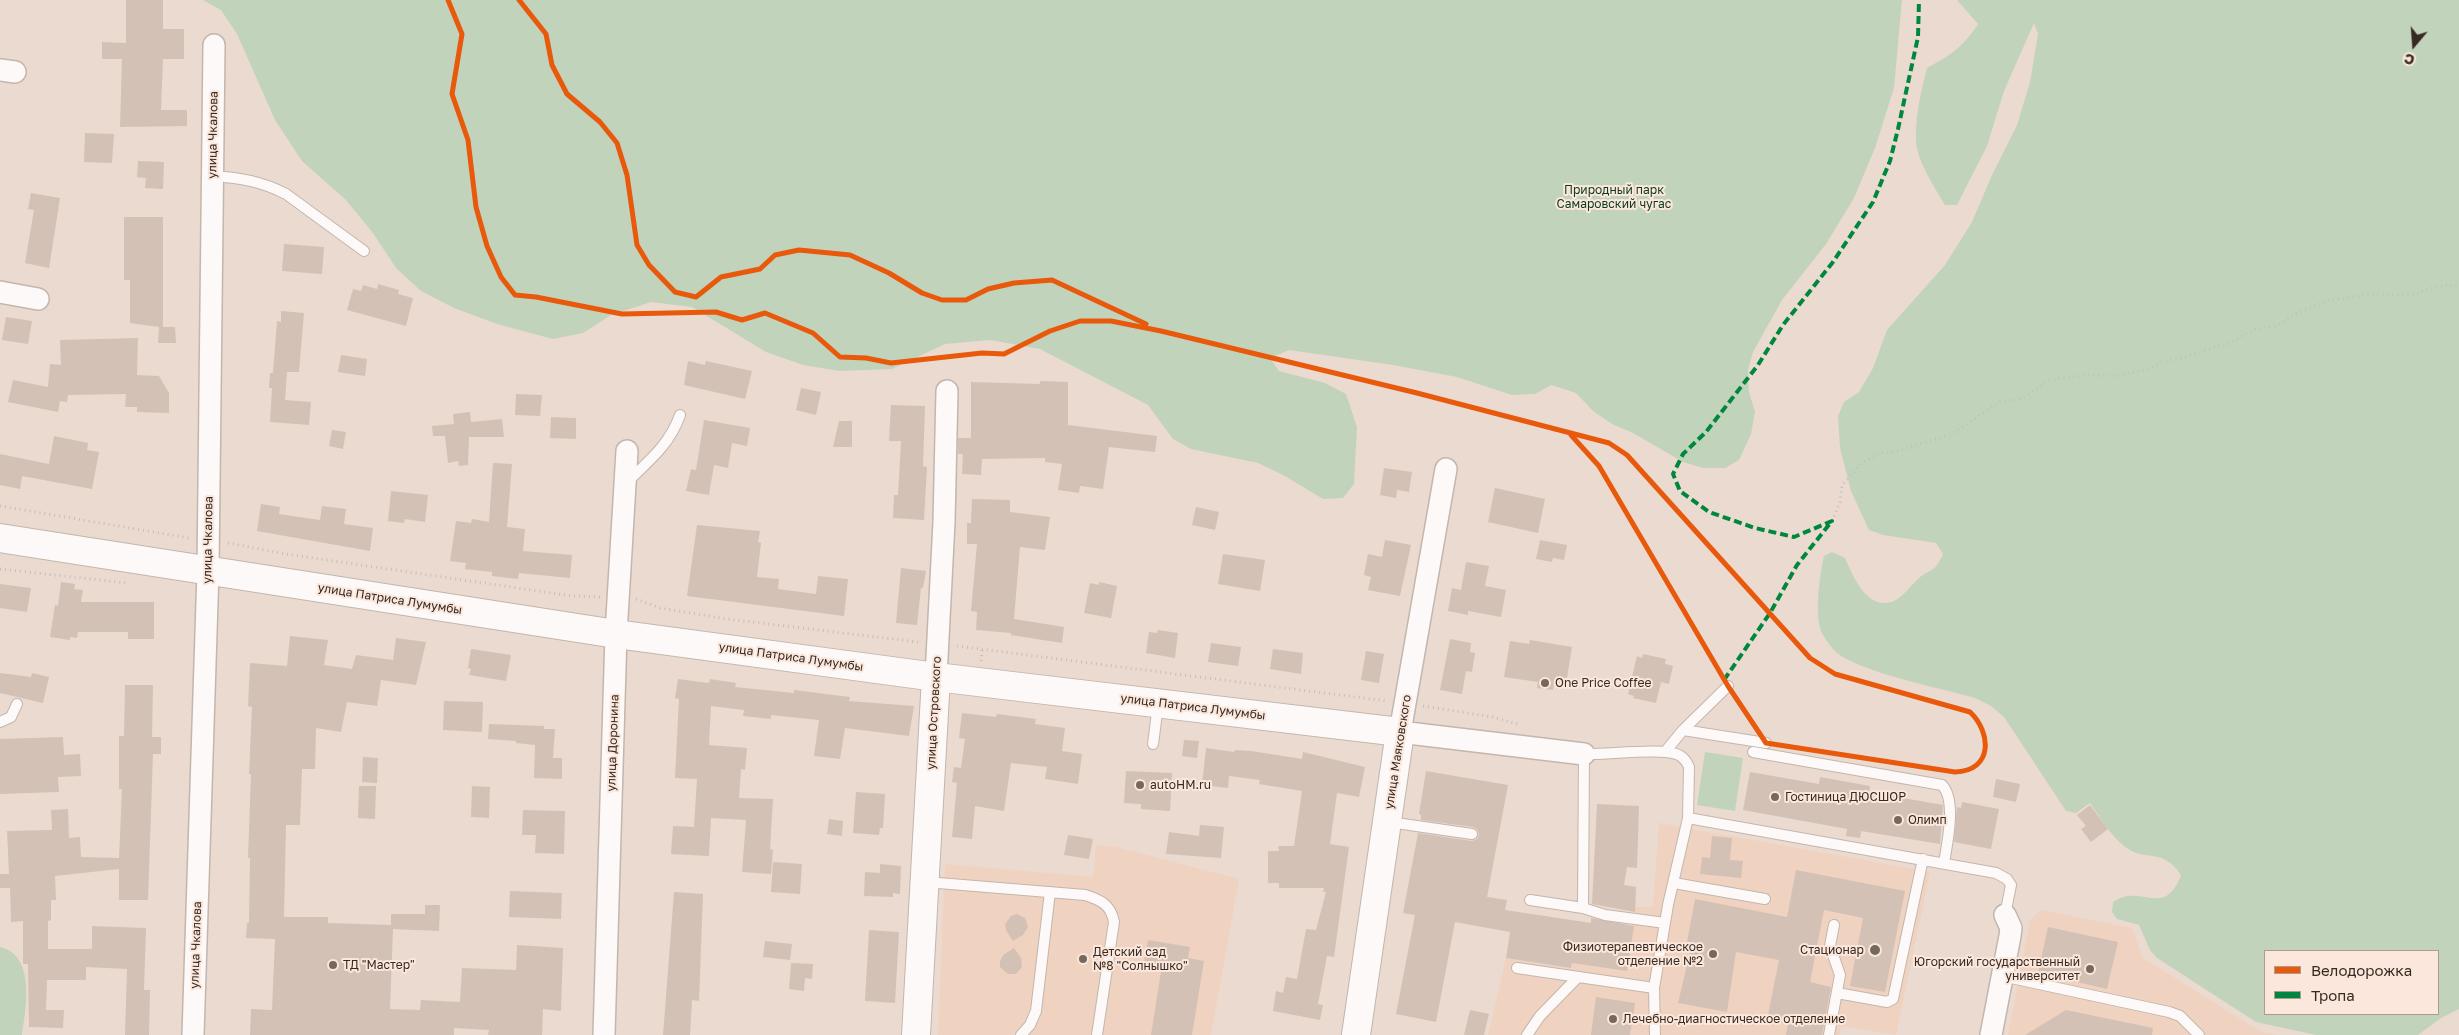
<!DOCTYPE html>
<html>
<head>
<meta charset="utf-8">
<style>
  body { margin:0 }
  #map { position:relative; width:2459px; height:1035px; overflow:hidden; background:#ebdacf; font-family:"Golos Text",sans-serif }
  canvas { display:block }
  .legend { position:absolute; left:2264px; top:950px; width:175px; height:65px; box-sizing:border-box; background:#fbe7db; border:1px solid #ac9b91; margin:0; padding:6px 9px; list-style:none; font-size:15px; color:#362a23 }
  .legend li { display:flex; align-items:center; gap:10px; height:25px }
  .legend b { width:25px; border:1px solid #ac9b91 }
  .north { position:absolute; left:2389px; top:20px; width:50px; height:50px; -webkit-text-stroke:4px #fbe7db; paint-order:stroke; rotate:198deg; font-size:14px; font-weight:700; line-height:20px; text-align:center; color:#362a23 }
  .north::after { content:''; display:block; margin:auto; width:18px; height:22px; background:#362a23; clip-path:polygon(50% 0,100% 100%,50% 72%,0 100%) }
</style>
</head>
<body>
<div id="map">
<canvas width="2459" height="1035"></canvas>
<ul class="legend">
<li><b style="height:6px;background:#e8590c"></b>Велодорожка</li>
<li><b style="height:6px;background:#00873e"></b>Тропа</li>
</ul>
<div class="north">С</div>
</div>
<script>
const ctx = document.querySelector('canvas').getContext('2d');
ctx.lineJoin = 'round';
function paint(path, color) {
  ctx.fillStyle = color;
  ctx.fill(path, 'evenodd');
}
function stroke(path, color, width, dash) {
  ctx.strokeStyle = color;
  ctx.lineWidth = width;
  ctx.lineCap = dash ? 'butt' : 'round';
  ctx.setLineDash(dash || []);
  ctx.stroke(path);
}
function write(font, color, halo, rows, align = 'center') {
  ctx.font = font + ' "Golos Text",sans-serif';
  ctx.lineWidth = 4;
  ctx.setLineDash([]);
  ctx.textBaseline = 'middle';
  ctx.strokeStyle = halo;
  ctx.fillStyle = color;
  for (const [text, x, y, turn = 0] of rows) {
    ctx.save();
    ctx.translate(x, y);
    ctx.rotate((+turn || 0) * Math.PI / 180);
    ctx.textAlign = isNaN(turn) ? turn : align;
    if (halo) ctx.strokeText(text, 0, 0);
    ctx.fillText(text, 0, 0);
    ctx.restore();
  }
}
paint(new Path2D(`
  M1659 823 1930 872 1896 1035 1841 1026 1839 1035H1488L1506 958 1571 968 1572 963 1627 971 1635 907H1653Z
  M1096 845 1116 847 1239 879 1211 1035H938L945 864 1093 877Z
  M2041 910 2132 928 2143 958 2261 1032 2277 1035H2008L2030 920Z`), '#efd2c0');
paint(new Path2D(`
  M203 0H1902L1894 88 1875 148 1854 198 1826 244 1782 300 1753 352 1748 370 1749 392 1755 412 1751 434 1739 460 1725 468H1703L1683 462 1633 433 1612 424 1593 411 1576 393 1551 385 1535 394 1512 395 1457 377 1393 365 1289 350 1270 358 1279 371 1325 383 1346 394 1357 427 1354 484 1343 498 1323 499 1285 476 1258 463 1191 449 1173 439 1148 405 1040 349 990 340 945 344 892 369 840 371 803 365 766 352 692 307 651 302 611 315 583 333 553 339 497 324 454 308 421 291 396 268 373 233 346 200 302 161 275 120 237 34 221 10Z
  M1957 0H2459V1009L2441 1018 2418 1035H2316L2256 1022 2157 958 2150 950 2139 925 2117 919 2112 912 2113 902C2141 882 2164 920 2181 875 2162 846 2144 863 2124 846 2110 835 2100 817 2090 803L2076 813 2066 811 2004 717 1991 706 1975 698C1941 688 1863 673 1837 653 1832 649 1826 640 1823 635 1813 618 1820 574 1824 556L1832 552 1845 558C1853 576 1867 612 1894 601 1903 597 1909 587 1917 580 1930 567 1934 575 1943 554L1936 543 1883 535 1869 530 1851 491 1840 448 1838 416 1844 402 1859 392 1873 368 1887 330 1945 265 1972 222 1992 175 2017 125 2030 82 2038 34 2034 23 2004 91 1987 146 1957 205H1945C1935 188 1917 161 1916 141 1915 117 1921 91 1927 68 1951 55 1963 47 1978 24ZM2265 951H2438V1014H2265Z
  M1705 752 1743 758 1735 811 1697 805Z
  M0 947C36 955 26 1009 22 1035H0Z`), '#c2d3bc');
paint(new Path2D(`
  M126 0H163V29H184V59H163L161 110H187V126L120 127 122 59H102V42L126 43Z
  M85 133 114 134 112 163 84 162Z
  M138 161 164 162 163 189 145 188 146 178 137 177Z
  M31 193 60 198 49 268 25 263 34 210 28 209Z
  M124 217H163V327H175L176 343H158L159 327 130 323V280H124Z
  M284 244 324 247 322 274 282 271Z
  M378 284 399 290 398 294 413 298 406 326 347 310 353 289 361 291 363 285 377 289Z
  M281 311 304 313 299 372H287L285 400 311 402 309 425 270 422 272 388H269L270 373H273L277 321 281 322Z
  M6 317 32 321 28 344 2 340Z
  M138 338 137 375 159 376 169 393V413L137 412V407H125L126 394 68 395 67 402 60 401 58 412 8 402 13 380 48 387 50 364 61 365 60 340Z
  M341 355 367 359 365 376 338 372Z
  M688 361 705 365 706 361 752 371 745 399 684 385Z
  M1040 381 1068 382V425L1157 436 1155 452 1109 447 1103 489 1080 486 1079 493 1058 490 1062 464 1045 462V458L982 459 981 475 962 474 963 454H958V438H971V382L1040 384Z
  M801 388 821 392 816 415 796 410Z
  M516 394 542 395 540 416 515 415Z
  M891 405 925 406 923 466 927 467 924 520 893 518 894 495H898L901 441H889Z
  M470 412 471 422 502 419 504 437H469L468 465 459 466 458 461 448 463 445 436H433L432 426 454 424 453 414Z
  M551 417 576 418V439L550 438Z
  M704 420 750 428 747 446 732 443 728 468 714 465 709 495 686 491 691 469 696 470Z
  M839 421H852V447H833Z
  M332 430 346 432 343 449 329 446Z
  M54 436 88 443 87 450 99 452 92 489 22 476 20 489 0 485V454L49 464Z
  M493 463 512 464 507 527 525 529 523 551 572 555 570 578 519 573 518 579 492 576V572L465 569 466 563 450 561 456 521 471 523 472 519 489 522Z
  M1384 468 1412 472 1409 492 1397 490 1396 498 1380 495Z
  M1495 488 1545 499 1538 533 1488 522Z
  M391 491 428 495 425 522 405 519 404 523 388 521Z
  M972 499 1010 500V512L1050 517 1045 550 1020 547 1014 619 1064 627 1062 643 1011 635V633L976 630 977 612 971 611 977 544H967V523H971Z
  M261 504 280 507 279 514 320 520 322 506 346 509 344 524 373 528 370 551 257 531Z
  M1196 507 1219 512 1215 530 1192 525Z
  M697 525 760 531 758 542 761 543 757 577 779 579 778 589 816 594 818 576 848 579 844 616 687 596Z
  M1385 540 1411 545 1400 596 1368 590 1371 577 1364 575 1368 554 1382 557Z
  M1540 540 1567 545 1564 560 1553 558 1552 562 1536 559Z
  M1223 554 1265 560 1260 591 1218 584Z
  M1466 562 1489 566 1485 586 1506 590 1501 617 1468 611V615L1448 611 1452 588 1461 590Z
  M901 568 926 571 923 588H921L917 625 896 623Z
  M61 582 75 584 74 589 83 590 81 602H154V639H128V632H78L77 638 70 637V640L50 637 55 605 58 606Z
  M1099 582 1117 586 1111 618 1084 613 1090 583 1099 585Z
  M0 584 31 588 27 612 0 608Z
  M1158 630 1178 633 1175 658 1146 653 1149 632 1157 633Z
  M290 636 328 640 324 665 352 669 356 655 393 660 396 638 426 642 416 685 381 680 377 706 347 702 341 732 316 728 315 769H302L300 825H286L284 917H328V923L391 925V914H425V905H440L439 931 393 929 390 1009 420 1010 421 1000 460 1002 462 968 516 970 517 945 563 948 561 1011 543 1009 542 1035H488L489 1030 454 1028V1035H250L251 1009 272 1010 275 939 246 938 247 923H249L250 858H248L251 774H249L252 707 248 706 250 663 287 666Z
  M1450 639 1471 643 1470 652 1475 653 1472 672 1466 671 1462 694 1440 690Z
  M1530 640 1572 647 1566 684 1554 683 1553 690 1537 688 1538 682 1504 677 1510 641 1529 644Z
  M1211 643 1241 647 1238 666 1208 662Z
  M471 649 511 655 506 681 469 675 471 669 468 668Z
  M1273 649 1303 653 1301 674 1270 669Z
  M1366 651 1384 654 1379 683 1361 680Z
  M1643 654 1666 659 1665 664 1673 666 1669 684 1661 682 1656 703 1633 698 1634 696 1628 694 1637 656 1642 658Z
  M0 673 31 677 32 673 49 677 43 703 0 693Z
  M678 679 709 683 710 679 736 683 735 687 794 693V690L850 697 849 701 914 706 909 736 845 728 840 759 814 756 819 720 771 715V719L743 716 744 710 711 706 709 745 747 748 745 770 741 769 739 798 773 799 770 849 773 850 771 874 742 872 746 820 711 818 709 856 671 854 673 826 694 827 697 779 675 778 679 699 675 698Z
  M125 685H153L152 737H161V754H153L148 900H119V869L55 876 56 900H51V920L48 921V949H92V926L146 928 144 990H150L149 1035H125L127 969 86 967V980H47L46 1010H64L63 1028 29 1027 28 964H23V921L11 922 10 888H0V874H9L7 831 52 830 51 810 68 809 69 838 80 837 81 857 119 858 122 789H119V736H124Z
  M444 701 483 702 482 732 443 730Z
  M962 713 996 717 997 714 1036 719 1035 724 1065 728 1062 751 1082 754 1078 784 1045 779 1047 767 1011 763 1004 811 975 806 972 839 952 837 957 783 952 782 954 767 961 768 965 739 959 738Z
  M489 724 544 726V729H555L553 758H562V779L534 778 535 745 516 743V741L488 739Z
  M63 737 64 755 80 754 81 776 58 777 59 792 0 794V739Z
  M1184 740 1199 741 1197 758 1182 756Z
  M1206 748 1234 752 1235 750 1251 751 1302 759 1303 752 1365 767 1359 797 1337 793 1330 844 1349 847 1334 957 1327 956 1318 1004 1323 1005 1320 1020 1273 1011 1276 991 1283 993 1286 977 1297 979 1306 929 1316 930 1326 892H1323L1324 888H1279V883H1268V851H1279L1278 846H1294L1302 791 1259 784 1260 780 1229 776 1228 788 1202 785Z
  M363 757 378 758 377 783 362 782Z
  M1126 771 1172 773 1170 811 1141 809V804L1124 803Z
  M1426 771 1508 785 1487 897 1507 900 1505 910 1591 923V918L1634 926 1627 971 1572 963 1571 968 1506 958 1510 932 1455 922 1436 1022 1396 1014 1415 915 1403 913 1418 833 1472 841 1477 839 1479 834 1477 829 1473 827 1421 820V815L1419 814Z
  M1750 772 1819 784 1820 777 1870 786 1869 792 1943 805 1940 844 1861 831 1860 838 1846 836 1847 829 1743 810Z
  M1996 779 2020 784 2016 802 1993 797Z
  M359 786H376L375 819 358 818Z
  M472 786 490 787 489 818 471 817Z
  M856 792 885 794 883 828H880L879 835 853 833Z
  M1962 802 1999 809 1991 849 1954 842 1957 807 1961 808Z
  M1597 804 1639 806 1637 868 1627 867 1624 885 1636 887 1635 912 1592 904Z
  M2090 805 2108 829 2091 842 2081 829 2086 826 2077 815Z
  M523 810 565 811 564 854 535 853 536 835H522Z
  M829 819 843 821 842 836 827 834Z
  M1200 825 1224 827 1221 858 1166 854 1169 832 1199 836Z
  M1068 835 1093 839 1089 859 1064 855Z
  M1712 836 1732 838 1730 860 1743 861 1741 878 1700 874 1702 857 1710 858Z
  M773 862 802 864 800 894 771 892Z
  M880 864 901 866 900 894 893 893V897L864 896 865 872 880 873Z
  M1796 870 1905 891 1885 992 1850 986 1863 918 1824 910 1810 982 1831 987 1822 1035H1786L1788 1024 1767 1020 1779 960 1736 952 1727 1012 1678 1003 1692 944 1687 942 1695 899 1787 917Z
  M510 891 562 893 561 919 509 917Z
  M674 892 703 894 699 1001 692 1000 690 1035H663Z
  M1017 914 1025 918 1028 927 1023 935 1013 941 1006 930 1005 924 1011 916Z
  M2048 927 2118 942 2107 989 2038 973Z
  M869 930 899 932 895 1003 865 1001Z
  M1148 940 1190 947 1188 958 1204 961 1192 1035H1151L1162 965 1144 962Z
  M765 941 792 944 790 960 763 957Z
  M1014 948 1021 958 1022 967 1016 974H1008L1000 967V961L1003 955Z
  M791 963 813 964 812 979 805 978 804 991 789 989Z
  M1596 997 1635 1003 1630 1035H1591Z
  M1470 1010 1489 1014 1484 1035H1464Z
  M2066 1010 2153 1028 2152 1035H2025Z`), '#d4c1b5');
const lane = new Path2D(`
  M213 176C240 178 261 181 286 194L364 251
  M627 482C649 461 670 444 680 415
  M0 722 11 717 17 704
  M1683 730 1728 686
  M1153 744 1158 705
  M1665 752 1683 730 1766 743
  M1753 752 1942 785C1957 800 1947 844 1944 863
  M1389 822 1472 834
  M926 882 1085 895C1101 900 1111 905 1114 922L1097 1035
  M1674 883 1765 899
  M1530 900 1583 908 1605 915 1665 923
  M1583 908 1584 754C1606 755 1663 747 1679 755 1684 758 1687 762 1689 767L1688 818 1996 873 2007 879 2011 885 2005 915
  M1517 968 1654 988
  M2002 976 2169 1012 2180 1016 2199 1035
  M1837 993 1887 1002 1893 999 1923 859
  M1021 1035 1030 1025 1036 1011 1050 892
  M1527 1035 1540 1016 1578 977
  M1655 1035 1654 988 1668 905 1688 818
  M1829 1035 1840 975 1830 946 1834 925`);
const street = new Path2D(`
  M0 70 15 72
  M0 292 38 299
  M1446 469 1400 732 1584 754
  M936 677 944 522 947 391
  M193 1035 208 571 214 45
  M604 1035 616 634 627 451
  M1991 1035 2010 936 2011 928 2005 915`);
const secondary = new Path2D(`
  M0 538 616 634 936 677 1400 732 1356 1035
  M916 1035 936 677`);
stroke(lane, '#c3b6ad', 12);
stroke(street, '#c3b6ad', 24);
stroke(secondary, '#c3b6ad', 30);
stroke(new Path2D(`
  M0 506 189 538
  M1832 521 1840 502 1842 485 1861 464 1880 453 1895 452 1952 434 2000 402 2021 399 2050 380 2087 375 2115 376 2149 369 2162 362 2185 357 2229 343 2256 329 2276 326 2297 313 2332 299H2345L2365 294 2415 295 2428 289 2447 285 2459 286
  M228 543 286 554 572 596 600 597
  M0 569 127 583
  M636 599 660 608 727 619 918 642
  M957 646 1387 701
  M981 661 982 650
  M1423 706 1493 717 1517 724`), '#c6bebb', 3, [1, 4]);
stroke(lane, '#fcf9f8', 10);
stroke(street, '#fcf9f8', 21);
stroke(secondary, '#fcf9f8', 28);
stroke(new Path2D(`
  M1724 680 1770 613 1797 565 1832 521 1794 537 1755 528 1709 512 1680 491 1673 474 1683 454 1706 432 1758 365 1783 325 1833 262 1873 202 1890 161 1898 129 1918 37 1919 0`), '#00873e', 4, [8, 4]);
stroke(new Path2D(`
  M448 0 462 34 452 94 468 140 476 207 487 246 501 277 515 295 536 297 622 314 716 312 742 320 765 313 813 333 840 357 866 358 891 363 982 353 1004 354 1050 331 1080 321H1111L1161 331 1417 393 1609 443 1627 455 1810 658 1835 674 1970 712C1992 733 1993 771 1955 772L1766 743 1728 686 1599 466 1571 435
  M519 0 546 34 552 65 567 94 600 122 617 143 627 175 637 245 649 265 675 292 696 297 721 277 760 269 775 255 799 250 850 255 889 273 922 293 942 300H966L988 289 1014 283 1052 280 1146 324`), '#e8590c', 5);
for (const [x, y, r, color] of [
  [1545,683,5,"#75685f"],
  [1140,785,5,"#75685f"],
  [1775,797,5,"#75685f"],
  [1898,820,5,"#75685f"],
  [1875,950,6,"#75685f"],
  [1713,954,5,"#75685f"],
  [1083,959,5,"#75685f"],
  [333,965,5,"#75685f"],
  [2090,969,5,"#75685f"],
  [1613,1019,5,"#75685f"]
]) {
  const dot = new Path2D();
  dot.arc(x, y, r, 0, 2 * Math.PI);
  ctx.fillStyle = color;
  ctx.fill(dot);
  stroke(dot, '#fbe7db', 2);
}
write('12px', '#362a23', '#fbe7db', [
  ["улица Чкалова",213,135,-89],
  ["улица Чкалова",208,540,-89],
  ["улица Патриса Лумумбы",390,599,9],
  ["улица Патриса Лумумбы",791,657,8],
  ["улица Патриса Лумумбы",1193,707,7],
  ["улица Островского",934,713,-87],
  ["улица Доронина",613,743,-88],
  ["улица Маяковского",1398,752,-81],
  ["улица Чкалова",196,945,-88]
]);
write('12px', '#0a3b20', '#fbe7db', [
  ["Природный парк",1614,190],
  ["Самаровский чугас",1614,204]
]);
write('12px', '#362a23', '#fbe7db', [
  ["One Price Coffee",1555,683],
  ["autoHM.ru",1150,785],
  ["Гостиница ДЮСШОР",1785,797],
  ["Олимп",1908,820],
  ["Физиотерапевтическое",1703,947,"right"],
  ["отделение №2",1703,961,"right"],
  ["Стационар",1864,950,"right"],
  ["Детский сад",1093,952],
  ["№8 \"Солнышко\"",1093,966],
  ["Югорский государственный",2080,962,"right"],
  ["университет",2080,976,"right"],
  ["ТД \"Мастер\"",343,965],
  ["Лечебно-диагностическое отделение",1623,1019]
], 'left');
</script>
</body>
</html>
